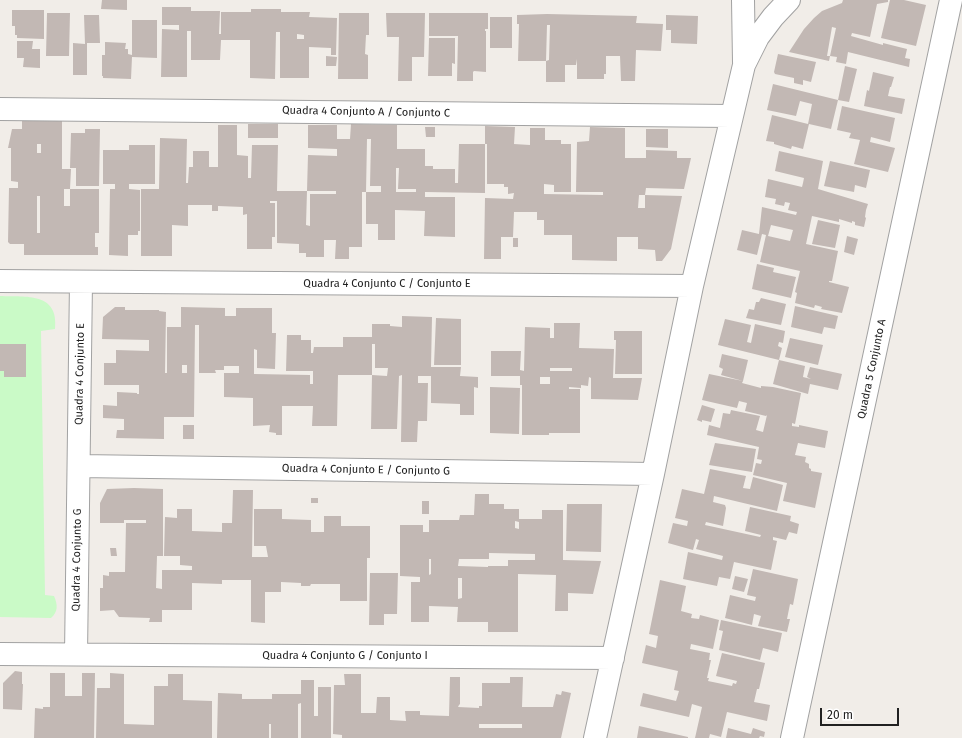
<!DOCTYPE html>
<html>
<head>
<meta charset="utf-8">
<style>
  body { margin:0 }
  #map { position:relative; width:962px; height:738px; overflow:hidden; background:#f1ede8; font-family:"Fira Sans",sans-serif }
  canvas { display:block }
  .scale { position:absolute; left:820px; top:708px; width:79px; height:18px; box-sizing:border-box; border:2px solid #212121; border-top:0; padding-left:5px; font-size:12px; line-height:14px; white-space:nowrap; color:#212121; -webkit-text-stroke:3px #fff; paint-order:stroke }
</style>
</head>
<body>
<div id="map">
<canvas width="962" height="738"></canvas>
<div class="scale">20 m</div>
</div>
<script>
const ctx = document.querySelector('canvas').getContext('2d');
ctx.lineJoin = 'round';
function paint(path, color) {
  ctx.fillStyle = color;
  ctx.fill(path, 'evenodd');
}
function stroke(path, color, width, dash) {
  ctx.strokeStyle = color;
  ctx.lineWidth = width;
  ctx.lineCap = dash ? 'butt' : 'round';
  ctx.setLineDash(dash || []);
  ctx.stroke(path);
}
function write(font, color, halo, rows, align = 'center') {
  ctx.font = font + ' "Fira Sans",sans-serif';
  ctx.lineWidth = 3.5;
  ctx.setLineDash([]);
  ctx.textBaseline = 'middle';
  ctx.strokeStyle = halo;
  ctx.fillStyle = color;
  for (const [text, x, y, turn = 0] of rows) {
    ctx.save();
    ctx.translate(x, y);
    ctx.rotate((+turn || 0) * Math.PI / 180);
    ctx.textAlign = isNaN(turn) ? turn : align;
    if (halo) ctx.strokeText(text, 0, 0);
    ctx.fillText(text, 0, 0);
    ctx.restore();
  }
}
paint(new Path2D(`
  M0 296C26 297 59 292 55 329L41 331 45 595 54 596C58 605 58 612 51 618L0 617Z`), '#cafac7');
paint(new Path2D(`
  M102 0H127V10L101 9Z
  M843 0H888V2L877 4 870 37 852 33 851 36 883 45V43L907 49 905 58 910 59 909 67 848 52 846 64 836 62 837 57 830 56 836 28 832 27 827 56H830L829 61 789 52 804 29 814 18 822 11 842 3Z
  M890 0H904L926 5 916 46 881 38Z
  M162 7H191V11H220L219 34H221V12H251V9H281V12H310L309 17 337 18 336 55H331V48L309 47V78H280V32H276L275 79 250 78V40H221L220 60H191V31H187V77H161L162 29 179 30V25H162ZM297 34 304 35V39H297Z
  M12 10H44V39L17 38V35H15V26H12Z
  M47 13H70L69 56H46Z
  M339 13H369V35H366L365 54 368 55V79H338Z
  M386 13H425L424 57H412V81H398L399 37H387Z
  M429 13H488V29H485V31H486V72L474 71 473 72V81H457L458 36H429Z
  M547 14 637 16 636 23 663 24 661 51 636 50 635 81H621L620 56H606V74H604V79H577V59L576 65H565V82H546V61H518L519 24H517V15ZM547 25H550L549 60 546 61Z
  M84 15H99L100 43H87V75H73V43L85 44Z
  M666 15 698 16 697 44 671 43V30H666Z
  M490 17H512V48H490Z
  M132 20H157V58L132 57 131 79 103 78V76H102V55H105V42L126 43 125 49H128V54L132 55Z
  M429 38H455V64L452 63V76H428Z
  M17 41H33L32 49H40V68L23 67 24 58H17Z
  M778 54 816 62 811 82 803 80V85L794 83V78L775 74 774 72Z
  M326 56 337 57 336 66H326Z
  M845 66 857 69 849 102 838 100Z
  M873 72 894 77 891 87H890L888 96 905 99 902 114 864 106 867 90 869 91Z
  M773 84 838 100 831 129 809 124 803 149 792 146 791 149 774 144V142L766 141 772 115 808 124 812 104 800 101 796 116 767 110Z
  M842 106 895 118 890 142 871 137 870 142 895 148 888 172 854 164 860 140 849 138 851 133 837 130Z
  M22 121H62V169H71L70 189H64V206H70V189H99V233H95V247H98V255H24V244H10L8 242 9 188H18V182L11 181V148H8L12 129H22ZM37 144H41V153H37ZM37 196H40V233H37Z
  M248 124H278V138H248Z
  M351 124 397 125V149H425V166H433V169H455V183H458L459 144H485V193L425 192V197H455V237L424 236 425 211 395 210V240H378V224H366V192H381V186H370L371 139H367L366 192H362V247H349V259H335L336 240H324V257H306V253H299V244L277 243V201H270V203H275V237H272V249H247V214L243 215V207L218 206V211H212V205H188V226L172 225V256H141V189H159L160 138 187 139 186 183H188L189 167H193V151H209V167H218V125H237V155L248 156V178H251L252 145H278L277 191H307L306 225 310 226V194H336V191H307L308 155 337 156V149L308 148V125H337V139H350ZM396 168H399L398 189H416V192H396Z
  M485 126 515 127 514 144 530 145V128H545V140H561V144H571V192H554V185L544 184V194L603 195V192H576L577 142 589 141 590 127 625 128V158H646V150L677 151V158H691L684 189 646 188 645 195H639L638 208H645V195L682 196 671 249 662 261H656L655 250 638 249V237H617V261L572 260V235H544V220H537V212H514L513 237H501V259H484L485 198 513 199 514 193 508 194V187H504V184H487V144H485Z
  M425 127H435V137H426Z
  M85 129H100L99 186H76V168H70L71 133H85Z
  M646 129H668V148L646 147Z
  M129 145H155V184H129V189L140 190V231H138V235H128V256L109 255 110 189H115V184H103V150H129Z
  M779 151 823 161 818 189 868 204 866 210 865 217 866 218 864 227 855 225V222L852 221V223L839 219V222L812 216 806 244 838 251 832 281H829V282L849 287 842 313 821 309 822 307 815 305 814 308 795 303 797 293 795 292 800 271 760 262 766 235 762 234 757 255 737 250 742 230 759 234 762 207 796 215 797 212 788 210 790 203 785 202 784 206 775 204 776 199 765 197 768 179 802 187 803 183 804 178 775 171ZM771 225 793 230 790 241 768 236Z
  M830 161 870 170 866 188 855 185 854 192 824 186Z
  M818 220 840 225 835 248 812 244Z
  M847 236 858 239 854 255 844 252Z
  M513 238H518V247H513Z
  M757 264 774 268 773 272 796 277 791 298 752 289Z
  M761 298 786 304 781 325 746 318 749 309 754 310 756 302H759Z
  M795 306 838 316 835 329 824 327 822 334 791 327Z
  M115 307H125V310H159V311L166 312 165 373H167V327H181V307L225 308V316H236V308H272V333H276L275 369 257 368V350L254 349V374L310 375V384H313V371H286L287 335H301V340H311V353H313L314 347H343V337H372V324H390V326L402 327V316L432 317 431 367H461L460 376 478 377V388L474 387V415H460V404L431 403V376H418V383H428L427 421H418L417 442H401L402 375 399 376 397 429H371L372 375 387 376 388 368H375V344H372V375H338L337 426H312L313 406H282V435H276V433L269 432 270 425 253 426V398L224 397V373H239V366H224V370H215L216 373H199V325H195L194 417H164V439L116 438 117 430H124V419L103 418V405L117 406V392L137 393V394H139V385H104V363H116V350L149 351V340L102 339 103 317ZM182 365H187V373H182Z
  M436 318 461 319V365H434Z
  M725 319 751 325 747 342 751 343 755 324 785 331 783 343 779 342 778 346 782 348 779 360 805 366 803 377 811 379 807 377 810 367 842 374 838 390 810 384 808 394 773 384 779 360 718 345Z
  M554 323H580L579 348 614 349 613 378H642L638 400 591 399V378L589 377 588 386 581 385V388L569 387V389H580V433H549V435H522V385H520V376H491V351H521L520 370 524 371 525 327 550 328V338H554ZM550 368H572V371H550ZM540 377H550V384H540Z
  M614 331H642V374H615L616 340H614Z
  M790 338 823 345 818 365 785 357Z
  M0 344H26V377H4V371H0Z
  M722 354 748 360 743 381 721 375 723 369 719 367Z
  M709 374 743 381 742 383 761 388V386L773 387 801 393 795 424 792 423V426L799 427V425L828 431 825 448 798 443 795 455 806 457 805 462 809 464V468L811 469V471L822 473 815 508 783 501 787 483 753 475 756 463 761 464 762 460 757 459 759 447 707 435 709 425 720 428 723 413 730 414 731 410 760 416 756 430 763 432 767 415 766 416 745 411 747 403 739 401 737 408 702 400Z
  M490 387 520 388 519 434 490 433Z
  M702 405 715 409 711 422 702 420V422L697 420Z
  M183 425H194V439H183Z
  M715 443 756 449 752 472 709 465Z
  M710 469 746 476 743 488 750 489 753 477 783 485 777 511 714 496 713 502 725 505 726 508 723 526 706 522 705 525 760 537 761 535 745 531 750 507 791 516 790 521 799 524 797 534 789 532 786 540 773 537V540L777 541 771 570 734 562 730 579 719 577 717 586 683 579 688 552 722 560 723 556 696 549 699 540 696 539 693 550 668 543 673 523 687 526 688 521 675 518 682 489 704 494Z
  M134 488 163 489V556H157L156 588 162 589V570H192V566L180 565V556H164L165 517 177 518V509H192V531L222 532V523H232L233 490H253L252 557H268L266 546H254V509H282V519L311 520V532H324V516H341V526H370V558H367V601H340V584H311L310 586H301V583L281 582V592H265V623L251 622V580H222V584L192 583V610H162V622H149L150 618 119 617 114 610 100 611V588H103V575L109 576V572H125L126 523H146V520H124V523H100V503L107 489Z
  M475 494H489V504H504V509H519V519H542V510H563V560L601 561 593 594 568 593V611H555L556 575 518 574V632H488V622H457L458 607 429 606V622H411V582H420V577L400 576V525H423V532H429V520H459L460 515H474ZM515 521 519 522V529L515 528ZM489 553 535 554V560H508V566H488V567L458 566 459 559H489ZM429 559H431V574L429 575ZM458 578H462V598L458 599Z
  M311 498H318V503H311Z
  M422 501H429V514H422Z
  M567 504H602L601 552 566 551Z
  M110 548H116L117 556H111Z
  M753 569 798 579 793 605 790 604 787 619H790L787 632 758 626 761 616 754 614 752 625 725 618 730 595 755 601 756 597 747 595Z
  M370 573H398L397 614H384V625H369Z
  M735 576 748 579 744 592 732 589Z
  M660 580 686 586 681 611 692 614 691 618 699 619 700 615 719 620 713 649 691 644 690 649 710 653 709 660H711L707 678H709L708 681 732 686 733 683 736 684 737 681 716 676 722 653 765 663 759 689H757L754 702 770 705 767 721 727 712 721 737 710 734 709 738H695L702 707 692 704 689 717 640 706 643 693 676 701 679 691 674 690 678 671 642 663 646 645 656 648 658 636 649 634Z
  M721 620 782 633 778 652 763 648 760 660 719 650 723 631 719 630Z
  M15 671 22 672V684H23L22 710 3 709V683Z
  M50 673H65V696H82V673H95L94 738H34L35 708 43 709V707H50Z
  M110 673 124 674V724L154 725V686H168V674H183V700L212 701V738H96L97 688H110Z
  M344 674H361V713H376L377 697H390V720L406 721 405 711H420V715L449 716 450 677H460V704L459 705 458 707 479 708V706H482V683H510V677H523L522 707H553L556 694 561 695 562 691 571 693 561 738H342V735L333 734 334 685H345ZM479 724H522V728H479Z
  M301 680H314V716H318V687H331V738H301V703L298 704V738H271V724H269V738H217L218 693 242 694V699H272V694H301Z
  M639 726 688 737V738H637Z
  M728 728 751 734 753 728 765 732 764 737 760 736 759 738H726Z`), '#c2b8b4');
const minor = new Path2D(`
  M743 0 744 62
  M0 109 731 116
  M0 281 692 286
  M79 466 653 474
  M0 654 613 658
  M76 654 81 282
  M595 738 653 474 692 286 744 65 758 37 773 17 789 0
  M792 738 951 0`);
stroke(minor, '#a2a2a2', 24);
stroke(minor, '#fff', 22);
write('11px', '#212121', '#fff', [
  ["Quadra 4 Conjunto A / Conjunto C",366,112,1],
  ["Quadra 4 Conjunto C / Conjunto E",387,284],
  ["Quadra 5 Conjunto A",872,369,-78],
  ["Quadra 4 Conjunto E",80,374,-89],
  ["Quadra 4 Conjunto E / Conjunto G",366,470,1],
  ["Quadra 4 Conjunto G",77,560,-89],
  ["Quadra 4 Conjunto G / Conjunto I",345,656]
]);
</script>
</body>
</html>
